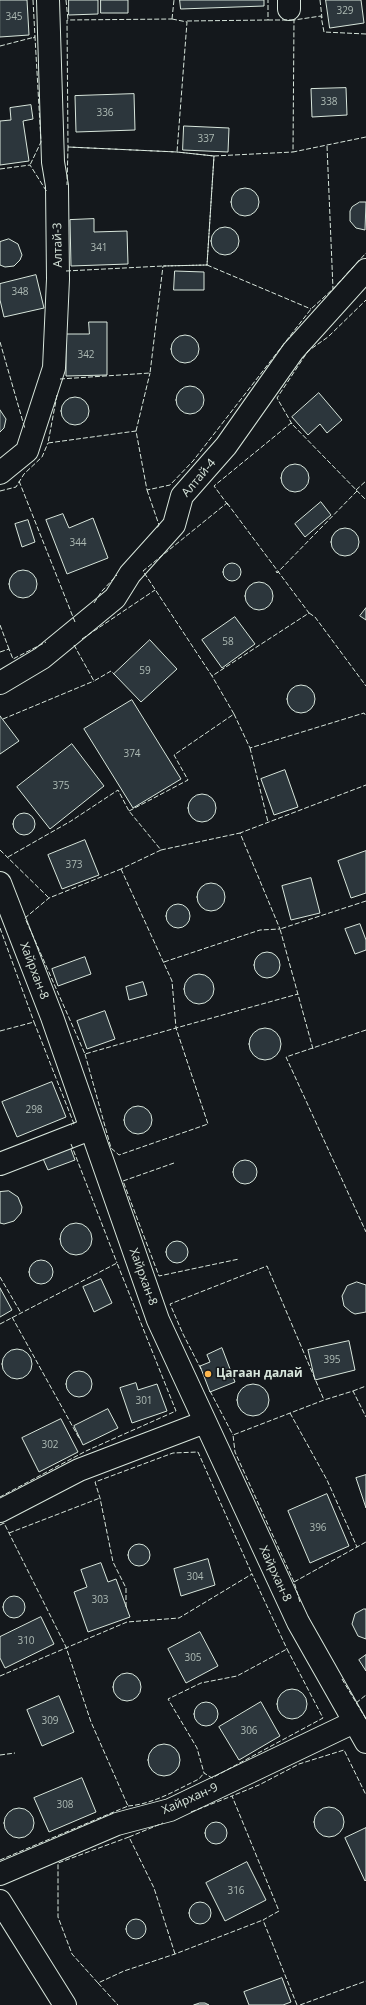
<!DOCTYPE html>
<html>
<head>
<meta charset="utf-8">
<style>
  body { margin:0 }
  canvas { display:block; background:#14181c }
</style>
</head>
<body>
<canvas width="366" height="2005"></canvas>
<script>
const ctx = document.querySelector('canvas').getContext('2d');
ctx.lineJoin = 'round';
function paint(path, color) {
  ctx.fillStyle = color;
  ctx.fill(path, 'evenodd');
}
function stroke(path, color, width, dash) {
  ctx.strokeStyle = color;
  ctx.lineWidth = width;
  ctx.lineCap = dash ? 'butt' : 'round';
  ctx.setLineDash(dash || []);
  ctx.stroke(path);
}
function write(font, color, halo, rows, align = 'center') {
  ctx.font = font + ' "Open Sans",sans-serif';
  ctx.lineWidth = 3;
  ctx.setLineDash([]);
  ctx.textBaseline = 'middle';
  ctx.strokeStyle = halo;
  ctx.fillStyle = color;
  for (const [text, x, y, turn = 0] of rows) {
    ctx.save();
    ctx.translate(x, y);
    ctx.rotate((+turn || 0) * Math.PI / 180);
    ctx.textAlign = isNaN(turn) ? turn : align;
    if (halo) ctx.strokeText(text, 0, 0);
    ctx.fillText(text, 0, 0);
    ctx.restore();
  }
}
const building = new Path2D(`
  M0 0H27L29 35 0 37Z
  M69 0H98V14L69 15Z
  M101 0H128V13H101Z
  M180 0H264V6L181 9Z
  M326 0H361L364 23 330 28Z
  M346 88 347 115 312 117 311 89Z
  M134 94 135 130 76 132 75 96Z
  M31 105 33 119 23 121 29 161 0 165V121L11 120 10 108Z
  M184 126 229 128 228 152 183 150Z
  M231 202a14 14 0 1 1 28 0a14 14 0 1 1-28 0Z
  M360 202H366L365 230 356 228 350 221V211L352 207Z
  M94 219V232L127 231 128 264 71 266 70 220Z
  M211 241a14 14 0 1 1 28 0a14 14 0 1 1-28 0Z
  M9 239 18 244 22 255 20 260 14 266 5 267 0 265V242Z
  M175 271 204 272V290H174Z
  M36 275 44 308 4 317 0 300V284Z
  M89 322H107V375L66 376V334H89Z
  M171 349a14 14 0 1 1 28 0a14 14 0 1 1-28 0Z
  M176 400a14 14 0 1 1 28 0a14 14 0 1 1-28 0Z
  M319 393 342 420 327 433 320 424 308 435 292 417Z
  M61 411a14 14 0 1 1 28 0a14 14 0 1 1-28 0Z
  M0 410 6 419 4 428 0 432Z
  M281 478a14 14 0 1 1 28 0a14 14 0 1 1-28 0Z
  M321 502 331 515 305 537 295 524Z
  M63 514 69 528 93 518 108 558 67 574 46 520Z
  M28 520 35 542 22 547 15 524Z
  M331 542a14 14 0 1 1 28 0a14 14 0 1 1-28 0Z
  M223 572a9 9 0 1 1 18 0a9 9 0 1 1-18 0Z
  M9 584a14 14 0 1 1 28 0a14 14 0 1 1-28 0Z
  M245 596a14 14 0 1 1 28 0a14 14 0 1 1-28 0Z
  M366 608V620L360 616Z
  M235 617 255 644 222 668 202 640Z
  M150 640 177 669 141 702 114 674Z
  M287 699a14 14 0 1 1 28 0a14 14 0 1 1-28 0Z
  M132 700 181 779 133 808 84 729Z
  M0 716 19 741 0 754Z
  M72 744 104 786 50 829 17 787Z
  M285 770 298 807 274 815 261 779Z
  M188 808a14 14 0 1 1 28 0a14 14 0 1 1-28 0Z
  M13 824a11 11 0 1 1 22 0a11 11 0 1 1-22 0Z
  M85 840 99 875 62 889 48 855Z
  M366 851V893L351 898 338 861Z
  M311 878 320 913 291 920 282 886Z
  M197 897a14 14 0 1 1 28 0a14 14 0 1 1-28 0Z
  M166 916a12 12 0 1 1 24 0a12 12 0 1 1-24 0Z
  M360 924 366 940V950L355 954 345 929Z
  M254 965a13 13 0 1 1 26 0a13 13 0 1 1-26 0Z
  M85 957 91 974 58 986 52 969Z
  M184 989a15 15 0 1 1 30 0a15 15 0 1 1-30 0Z
  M143 982 147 995 129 1000 126 987Z
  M105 1011 115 1039 87 1049 77 1021Z
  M249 1044a16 16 0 1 1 32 0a16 16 0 1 1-32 0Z
  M52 1082 66 1117 17 1137 2 1102Z
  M124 1120a14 14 0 1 1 28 0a14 14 0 1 1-28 0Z
  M69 1144 75 1160 48 1170 41 1154Z
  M233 1172a12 12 0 1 1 24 0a12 12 0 1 1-24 0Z
  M9 1191 18 1197 22 1207 21 1213 14 1221 4 1224 0 1223V1192Z
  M60 1239a16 16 0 1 1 32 0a16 16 0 1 1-32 0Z
  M166 1252a11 11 0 1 1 22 0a11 11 0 1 1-22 0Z
  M29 1272a12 12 0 1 1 24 0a12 12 0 1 1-24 0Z
  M101 1279 112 1303 94 1312 83 1287Z
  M357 1282 366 1285V1312L355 1314 351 1312 344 1306 342 1296 347 1286Z
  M0 1288 12 1310 0 1317Z
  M349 1341 355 1370 315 1380 308 1350Z
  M222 1348 235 1382 210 1392 200 1366 210 1362 207 1355Z
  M2 1364a15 15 0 1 1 30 0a15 15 0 1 1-30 0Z
  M66 1384a13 13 0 1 1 26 0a13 13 0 1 1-26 0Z
  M136 1383 138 1390 157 1384 167 1411 132 1423 120 1388Z
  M237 1400a16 16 0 1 1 32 0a16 16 0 1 1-32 0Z
  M108 1409 118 1428 83 1445 74 1426Z
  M61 1419 78 1452 39 1472 22 1438Z
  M366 1475V1508L356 1478Z
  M327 1494 349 1546 310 1563 288 1511Z
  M128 1555a11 11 0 1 1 22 0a11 11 0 1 1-22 0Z
  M208 1559 215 1585 181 1596 174 1569Z
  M101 1563 108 1582 116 1579 130 1617 88 1632 74 1592 87 1587 81 1570Z
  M3 1607a11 11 0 1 1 22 0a11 11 0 1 1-22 0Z
  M364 1609H366V1639L358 1636 352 1624 355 1614Z
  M41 1617 54 1644 5 1668 0 1658V1637Z
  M200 1632 218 1666 186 1683 168 1649Z
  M366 1655V1671L359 1660Z
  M113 1687a14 14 0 1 1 28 0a14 14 0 1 1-28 0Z
  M277 1704a15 15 0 1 1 30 0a15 15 0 1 1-30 0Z
  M59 1696 74 1732 42 1746 27 1710Z
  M194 1714a12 12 0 1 1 24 0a12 12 0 1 1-24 0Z
  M261 1702 280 1736 239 1760 219 1727Z
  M148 1760a16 16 0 1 1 32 0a16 16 0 1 1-32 0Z
  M82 1778 96 1812 49 1832 34 1798Z
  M314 1822a15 15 0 1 1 30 0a15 15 0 1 1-30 0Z
  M4 1823a15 15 0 1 1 30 0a15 15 0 1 1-30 0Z
  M205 1833a11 11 0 1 1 22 0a11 11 0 1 1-22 0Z
  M366 1828V1880L365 1881 345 1838Z
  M247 1862 266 1900 225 1921 206 1883Z
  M189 1913a11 11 0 1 1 22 0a11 11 0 1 1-22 0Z
  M126 1929a10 10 0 1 1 20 0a10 10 0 1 1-20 0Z
  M282 1978 291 2002 283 2005H249L244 1992Z
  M200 2003H205L209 2005H194Z`);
paint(building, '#2c363c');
stroke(building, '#d8e6dc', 1);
const street = new Path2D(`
  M289 9V0
  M0 473 27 451 54 368 58 279 57 186 53 162 48 0
  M0 683 42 658 115 598 130 574 174 525 182 496 226 446 293 351 366 270
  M0 883 52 1017 158 1320 298 1622 366 1742
  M0 1164 90 1129
  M0 1511 79 1470 205 1422
  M0 1874 117 1824 170 1810 354 1722
  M0 1901 65 2005`);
stroke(street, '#d8e6dc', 24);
stroke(street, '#14181c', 22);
stroke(new Path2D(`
  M33 0 35 37 33 38
  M66 0 68 20
  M320 0 322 18
  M172 19 187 22 177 152 68 147 67 20Z
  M172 19 174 0
  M268 20H294
  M187 21 268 20V0
  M366 34 324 32 321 16 294 20 293 152 366 137
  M0 46 35 37 41 142 30 165
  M327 146 333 289
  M214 156 293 152
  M0 169 30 165 47 192
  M207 265 311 309
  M66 271 163 266 207 265 214 156 177 152
  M0 342 25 429
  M60 379 150 373 163 266 207 265 214 156 177 152 68 147 67 185
  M57 395 48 443 136 431 147 490 170 485 193 461 311 309 333 289 366 253
  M292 424 277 398 308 351 328 337 366 300
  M136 431 150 373
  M19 481 75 622
  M147 490 159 525 157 528
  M356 490 366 481
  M0 491 16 487 24 474 42 457 48 443
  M227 503 309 613 212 676 143 571Z
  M228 505 214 486 291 423 366 500
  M276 571 277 573 357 491
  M94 603 102 591 117 575
  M309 613 315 617 366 686
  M0 625 9 649
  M82 639 155 590
  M74 645 94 681 111 671 115 675
  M0 652 9 649 13 659 46 642
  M234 714 250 748 364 713 366 716
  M3 719 94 681
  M250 748 268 822
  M129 811 188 780 174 755 234 714 212 676
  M0 850 49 898
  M161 850 240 833
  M8 857 71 821 118 790 129 811 161 850 121 869
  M121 869 172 981 176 1028 85 1054 25 918 49 898Z
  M0 928 34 1022
  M164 962 260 930 280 929 240 833 366 785
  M366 1030 286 1057 366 1232
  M0 1031 34 1022 74 1124 71 1125
  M313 1049 280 929 366 901
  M85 1054 111 1148 119 1155 208 1124 176 1028 298 994
  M71 1144 117 1263
  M174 1163 123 1181 159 1276 239 1259
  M0 1277 21 1313
  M12 1317 79 1438
  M0 1324 117 1263 176 1411 86 1451 0 1497
  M201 1369 183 1334 170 1304 267 1266 324 1400
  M210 1391 233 1435
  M353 1391 366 1386
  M290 1413 327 1480 357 1547
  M0 1525 4 1523 66 1647 91 1722 128 1806 0 1860
  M9 1533 100 1498
  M294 1582 235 1452 233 1435 324 1400 353 1391 366 1417
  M300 1602 294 1582 366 1542
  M126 1607V1588L113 1562 100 1498 95 1482 173 1453 198 1452 252 1574
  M287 1649 323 1718 212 1778 204 1773 197 1748 168 1699 201 1683 237 1676Z
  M0 1676 127 1622 179 1618 252 1574 287 1649
  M342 1679 366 1719
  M356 1703 366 1695
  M0 1755 15 1753
  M128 1806C154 1804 176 1790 199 1779L204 1773
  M191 1812 232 1796
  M129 1837 163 1823
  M175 1954 154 1888 129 1837 58 1863V1917L72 1954 98 1983 124 1971 175 1954 263 1920
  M98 1983 118 2005
  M297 2005 263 1920 279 1911 232 1796 259 1785 299 1764 344 1750 366 1795
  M300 2005 366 1981`), '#d8e6dc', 1, [5, 2]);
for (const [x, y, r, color] of [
  [208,1374,4,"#ffb74d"]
]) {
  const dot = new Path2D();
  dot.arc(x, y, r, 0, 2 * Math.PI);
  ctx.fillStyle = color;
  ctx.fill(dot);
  stroke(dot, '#14181c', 1.5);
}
write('10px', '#adbab4', null, [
  ["329",345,11],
  ["345",14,17],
  ["338",329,102],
  ["336",105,113],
  ["337",206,139],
  ["341",99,248],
  ["348",20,292],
  ["342",86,355],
  ["344",78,543],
  ["58",228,642],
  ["59",145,671],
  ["374",132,754],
  ["375",61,786],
  ["373",74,865],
  ["298",34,1110],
  ["395",332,1360],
  ["301",144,1401],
  ["302",50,1445],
  ["396",318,1528],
  ["304",195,1577],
  ["303",100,1600],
  ["310",26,1641],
  ["305",193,1658],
  ["309",50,1721],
  ["306",249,1731],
  ["308",65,1805],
  ["316",236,1891]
]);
write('12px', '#d8e6dc', '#14181c', [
  ["Алтай-3",58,245,-91],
  ["Алтай-4",199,478,-50],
  ["Хайрхан-8",34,971,69],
  ["Хайрхан-8",143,1277,70],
  ["Хайрхан-8",275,1574,65],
  ["Хайрхан-9",190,1799,-24]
]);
write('bold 12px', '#d8e6dc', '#14181c', [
  ["Цагаан далай",216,1374]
], 'left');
</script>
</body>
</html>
